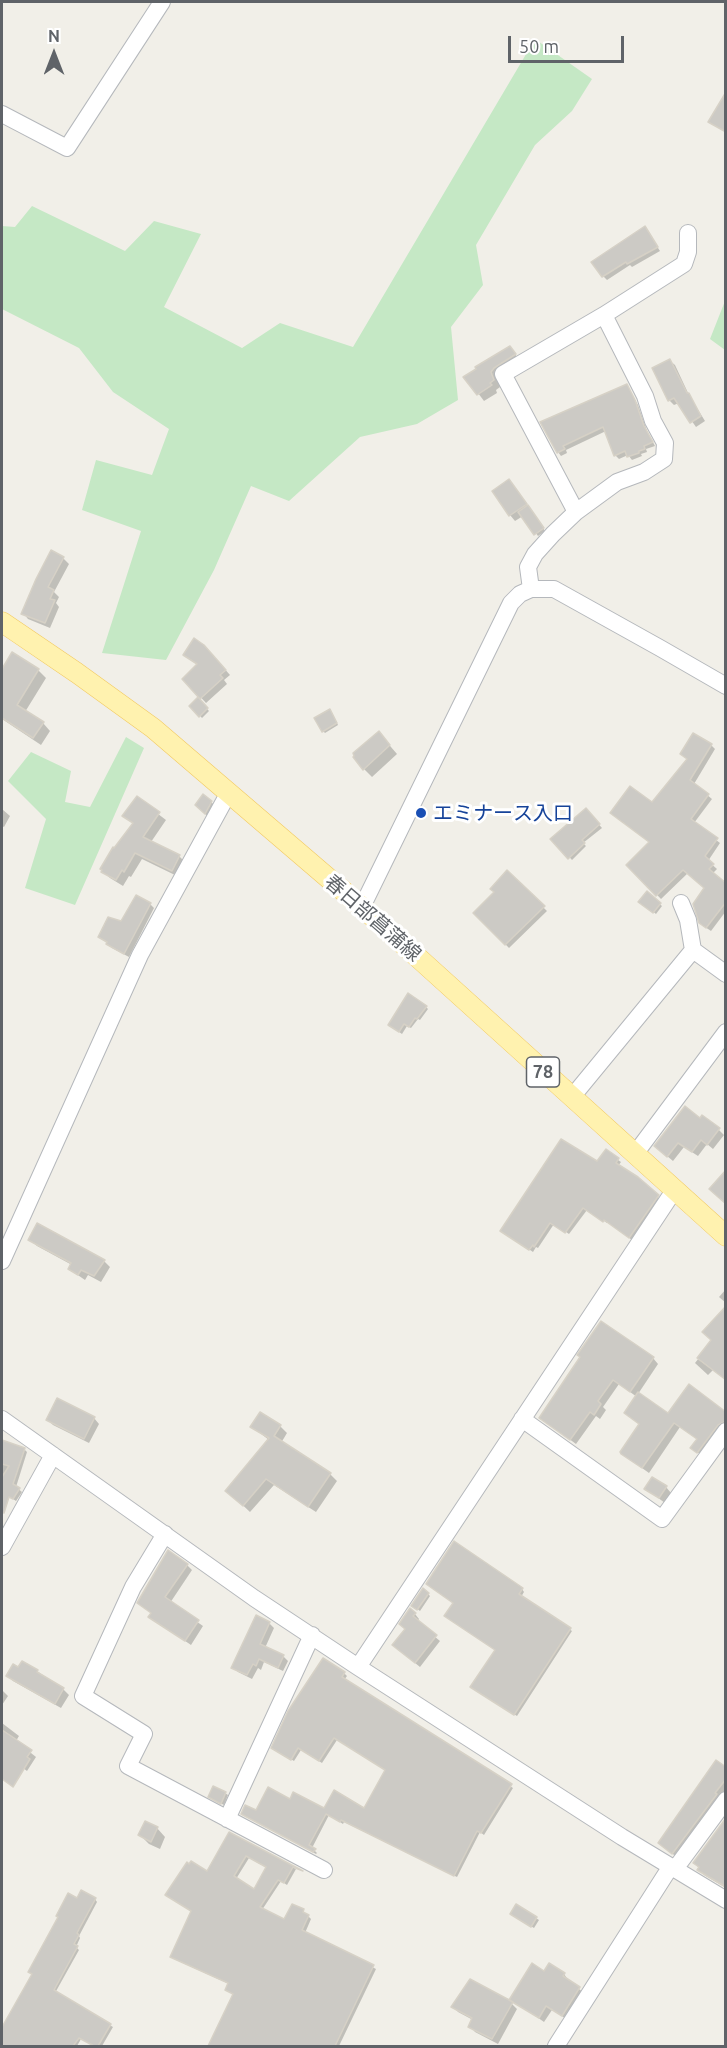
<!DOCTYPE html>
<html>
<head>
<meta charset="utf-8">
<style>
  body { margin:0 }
  #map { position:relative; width:727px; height:2048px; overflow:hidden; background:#f1efe8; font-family:Ubuntu,sans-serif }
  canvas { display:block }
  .frame { position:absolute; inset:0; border:3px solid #5f6368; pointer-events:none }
  .north { position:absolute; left:24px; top:24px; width:60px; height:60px; -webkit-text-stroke:4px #fff; paint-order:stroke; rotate:0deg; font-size:16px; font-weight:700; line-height:24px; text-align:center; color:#5f6368 }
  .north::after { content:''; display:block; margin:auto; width:21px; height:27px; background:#5f6368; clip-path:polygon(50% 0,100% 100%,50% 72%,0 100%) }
  .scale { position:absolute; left:508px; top:36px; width:116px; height:27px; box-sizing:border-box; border:3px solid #5f6368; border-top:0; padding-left:8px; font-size:18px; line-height:21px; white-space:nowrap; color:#5f6368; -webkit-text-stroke:4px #fff; paint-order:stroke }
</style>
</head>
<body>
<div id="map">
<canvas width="727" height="2048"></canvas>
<div class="frame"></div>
<div class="north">N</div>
<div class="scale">50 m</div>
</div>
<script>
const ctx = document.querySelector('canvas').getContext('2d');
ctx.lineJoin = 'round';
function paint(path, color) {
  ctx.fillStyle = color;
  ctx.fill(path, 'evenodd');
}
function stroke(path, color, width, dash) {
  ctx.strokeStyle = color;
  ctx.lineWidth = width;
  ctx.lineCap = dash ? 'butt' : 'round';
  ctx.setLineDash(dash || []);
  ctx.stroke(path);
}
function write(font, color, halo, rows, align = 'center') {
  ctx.font = font + ' Ubuntu,"Noto Sans JP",sans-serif';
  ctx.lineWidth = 6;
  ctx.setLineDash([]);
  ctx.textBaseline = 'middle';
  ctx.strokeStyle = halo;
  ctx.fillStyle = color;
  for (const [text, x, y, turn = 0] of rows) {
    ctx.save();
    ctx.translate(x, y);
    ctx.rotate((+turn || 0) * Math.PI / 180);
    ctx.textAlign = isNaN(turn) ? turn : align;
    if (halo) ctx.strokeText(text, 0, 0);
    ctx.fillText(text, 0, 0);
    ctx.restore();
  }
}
paint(new Path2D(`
  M535 39 592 79 572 111 535 145 476 245 483 285 451 327 458 400 417 424 360 437 289 501 251 486 214 570 166 660 102 653 141 531 82 510 96 460 152 475 169 429 113 392 79 348 2 309V226L15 227 32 206 125 251 154 221 201 234 164 307 242 348 280 323 353 347Z
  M725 301V350L710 339Z
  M126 737 144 748 75 905 25 888 46 819 8 781 31 752 71 771 65 802 90 807Z`), '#c5e8c5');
paint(new Path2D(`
  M645 228 660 251 632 267 630 265 607 280 603 276Z
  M510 348 521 362 497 379 500 387 496 390 497 393 484 401 466 377Z
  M670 361 675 365 689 395 705 421 696 427 679 403 674 405 669 400 654 369Z
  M627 386 638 405 647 431 655 446 646 449 647 452 641 454 642 456 632 460 628 455 619 459 615 455 606 431 566 450 567 453 561 456 558 452 542 422Z
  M514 486 545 531 538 536 523 516 515 521 510 515 494 491Z
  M63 558 69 564 54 592 59 597 56 603 59 607 50 628 28 619 23 613Z
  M209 651 230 675 224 680 227 684 206 703 184 679 199 665 184 655Z
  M13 654 38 670 46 678 25 712 43 723 50 731 41 745 2 719V672Z
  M198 699 209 711 202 718 191 706Z
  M332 713 338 725 325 733 323 731Z
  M379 733 397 754 372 777 364 769Z
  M711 745 715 749 694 784 712 799 694 823 720 843 708 861 717 869 712 874 726 885V911L711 931 705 927V888L688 873 661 899 628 865 651 842 652 804Z
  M137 798 166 820 151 842 179 856 186 863 179 877 142 859 131 877 129 876 123 886 110 878 103 871 134 824 124 815Z
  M211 802 220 810 214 821 205 814Z
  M2 809 10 816 4 827 2 826Z
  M586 810 602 828 583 843 586 846 572 860 553 839Z
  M507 872 547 911 509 948 475 913 496 892Z
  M647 893 662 906 656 914 640 901Z
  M150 904 154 908 129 957 112 948 100 937Z
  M426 1007 428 1009 420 1020 418 1019 411 1028 407 1026 402 1034 392 1027Z
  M700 1120 719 1130 724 1135 713 1149 707 1144 698 1156 684 1147 673 1161 661 1151Z
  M618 1160 621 1162 618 1166 638 1179 660 1199 632 1240 608 1222 607 1223 587 1210 569 1234 554 1224 538 1248 536 1247 533 1252 505 1233 598 1163Z
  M30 1240 104 1261 110 1267 101 1282 88 1275 85 1280 69 1269 72 1265 37 1246Z
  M726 1289V1303L719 1297Z
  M713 1340V1370L708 1375 695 1363Z
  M653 1358 658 1364 638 1394 668 1415 726 1414V1430L704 1457 692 1448 698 1440 680 1427 649 1473 628 1458 640 1425 626 1413 637 1397 619 1384 603 1407 606 1410 600 1419 596 1416 576 1444 541 1418Z
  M260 1414 280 1426 287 1433 281 1443 330 1474 337 1481 316 1512 274 1485 250 1512 234 1497 269 1440 252 1427Z
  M94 1418 99 1424 89 1443 53 1425 48 1420Z
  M2 1443 24 1449 27 1452 16 1487 22 1492 16 1501 2 1492Z
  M666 1487 671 1493 665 1503 646 1489Z
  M454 1543 522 1589 524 1592 521 1597 572 1631 517 1716 474 1689 496 1650 454 1603Z
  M187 1565 192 1570 170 1603 203 1626 191 1645 150 1617Z
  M428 1594 430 1596 420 1611 416 1608Z
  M415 1614 419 1619 417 1622 440 1641 420 1667 399 1650 406 1629 401 1624Z
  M257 1617 269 1623 274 1628 265 1648 283 1656 288 1661 283 1671 264 1662 261 1670 258 1668 252 1679 238 1672 233 1667Z
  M19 1669 37 1671 63 1689 69 1695 61 1708 13 1681 8 1676Z
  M344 1673 347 1676 344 1680 513 1788 484 1835 480 1832 457 1877 344 1822 343 1824 329 1815 312 1848 317 1853 316 1854 243 1814 290 1801 325 1810H364L387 1770 337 1740 322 1763 301 1750 294 1761 276 1750Z
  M2 1690 8 1696 2 1705Z
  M2 1723 19 1736 16 1741 36 1757 27 1771 2 1752Z
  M726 1769V1791L678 1858 665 1848Z
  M225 1793 228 1795 224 1805 212 1799Z
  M726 1821V1888L704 1875 695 1863Z
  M157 1828 165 1837 160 1849 149 1844 140 1835Z
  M230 1834 298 1870 296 1869 287 1885 281 1881 262 1910 284 1921 303 1911 311 1919 305 1933 376 1969 339 2046H209L235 1995 226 1990 229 1984 174 1959 208 1873ZM249 1858 267 1868 255 1891 236 1879Z
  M95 1899 97 1902 79 1936 80 1938 76 1947 79 1950 55 1993 113 2027 102 2046H94L81 2039 77 2046H2V2029L78 1900Z
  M517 1906 539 1920 534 1928 514 1916Z
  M544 1973 564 1974 569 1981 584 1993 568 2020 552 2010 544 2022 511 1999Z
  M470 1981 512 2004 517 2009 498 2044 475 2032 470 2026 473 2020 458 2012 453 2006 458 1997 460 1999Z`), '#0003');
const building = new Path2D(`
  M726 92V132L708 122Z
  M645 226 658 247 627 264 626 262 602 277 591 262Z
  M510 346 516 354 494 368 491 372 494 380 490 383 492 385 477 395 463 377 476 369 475 367Z
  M670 359 687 393H689L701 416 690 423 674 398 668 401 652 368Z
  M627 384 635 400 644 426 653 442 644 446 645 449 639 451V453L627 457 625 451 614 456 603 427 563 446 565 449 557 453 540 422Z
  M509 479 527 504 509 516 492 491Z
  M528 505 544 528 534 535 518 512Z
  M51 550 64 557 48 587 54 590 50 599 55 600 45 623 21 614 36 579Z
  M194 638 204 645 226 670 220 675 223 678 200 699 182 679 197 664 183 655Z
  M12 652 39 669 17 705 44 722 33 738 2 718V669Z
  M198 697 208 708 199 717 189 706Z
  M330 709 337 723 322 732 314 718Z
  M379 731 390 745 363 770 353 757 354 756 353 753Z
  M693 733 712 744 690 780 709 794 691 819 718 838 705 856 714 864 709 869 726 883V902L706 928 699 923 693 904 704 888 683 870 656 896 626 865 649 842 610 813 630 786 652 802 687 759 680 754Z
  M203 794 212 801 205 814 195 805Z
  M137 796 160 812 143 837 180 855 172 871 135 853 124 872 122 870 116 880 101 872 102 870 100 869 113 847 114 848 133 823 122 816Z
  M586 808 600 824 582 840 585 843 568 859 550 839Z
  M507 870 545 906 505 945 473 913 494 892 490 889Z
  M647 891 661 903 653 913 638 902Z
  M136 895 151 903 124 954 106 944 107 942 98 937 108 917 121 921Z
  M408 993 427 1006 417 1019 415 1018 409 1027 404 1024 399 1032 388 1025Z
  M685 1106 700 1118 702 1115 720 1128 707 1145 701 1140 692 1152 678 1143 667 1157 654 1146Z
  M561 1139 597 1161 606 1149 619 1158 616 1163 638 1177 659 1195 629 1238 604 1220 603 1222 583 1208 565 1233 550 1223 534 1247 533 1245 529 1250 500 1231Z
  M726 1170V1204L709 1189Z
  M37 1223 105 1260 94 1276 81 1270 78 1275 68 1269 71 1263 28 1240Z
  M726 1306V1380L697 1358 711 1340 702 1332Z
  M601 1321 654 1357 630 1392 613 1380 598 1401 601 1404 594 1415 590 1412 570 1440 539 1418 580 1357 577 1355Z
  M689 1384 726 1412V1421L718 1425 697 1453 690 1448 697 1439 674 1423 642 1468 621 1454 620 1452 639 1424 624 1413 638 1392 668 1413Z
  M57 1398 95 1417 84 1439 46 1420Z
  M260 1412 281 1425 274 1436 331 1473 308 1507 266 1479 243 1506 225 1491 269 1438 250 1427Z
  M2 1440 25 1448 13 1484 20 1488 13 1499 9 1497 4 1513 2 1512V1477L9 1466 2 1464Z
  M652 1477 667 1486 659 1498 644 1489Z
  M454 1541 523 1588 519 1594 571 1628 514 1715 470 1687 495 1650 444 1616 453 1603 426 1584Z
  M168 1550 188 1564 165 1597 199 1620 185 1641 148 1617 151 1613 137 1603Z
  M423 1588 429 1593 417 1610 411 1606Z
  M410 1608 416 1613 413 1616 437 1635 415 1663 392 1645 405 1629 399 1624Z
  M256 1615 270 1622 260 1644 284 1655 278 1668 259 1659 256 1666 253 1664 247 1675 231 1668Z
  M323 1658 345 1672 342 1677 512 1784 481 1833 477 1831 454 1876 341 1820 340 1822 326 1814 309 1845 316 1849 313 1852 241 1814 245 1805 256 1810 268 1787 290 1799 293 1792 324 1808 334 1790 364 1808 385 1770 334 1738 319 1761 298 1748 291 1760 271 1748 288 1711Z
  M22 1661 38 1670 37 1672 64 1688 55 1704 6 1676 13 1664 18 1667Z
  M2 1730 32 1750 27 1757 30 1759 13 1787 2 1779Z
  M716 1760 726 1767V1779L715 1793 717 1794 672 1854 658 1843Z
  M213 1786 226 1792 221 1804 208 1797Z
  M726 1818V1887L697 1870 699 1867 693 1863Z
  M145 1821 158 1827 151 1842 138 1835Z
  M229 1832 303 1871 293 1867 284 1883 278 1880 260 1907 284 1919 292 1904 304 1909 303 1912 309 1915 302 1930 374 1965 335 2046H208L233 1994 225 1990 228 1983 170 1957 191 1911 165 1895 187 1862 189 1864 191 1861 207 1871ZM246 1856 266 1867 254 1889 234 1876Z
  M81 1890 96 1898 77 1933 79 1935 74 1944 78 1946 54 1990 111 2024 98 2046H94L79 2038 73 2046H2V2027L32 1974 28 1972 58 1917 56 1916 68 1893 77 1898Z
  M516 1904 537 1917 531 1927 510 1914Z
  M532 1963 544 1971 549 1963 565 1973 563 1976 580 1987 562 2016 546 2006 539 2018 509 2000Z
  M470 1979 513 2002 492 2039 468 2027 472 2018 451 2007Z`);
paint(building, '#cccac5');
stroke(building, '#d6d1c6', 1.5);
const minor = new Path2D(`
  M2 114 67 148 162 2
  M576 512 503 374 604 315
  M531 589 528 567 535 554 553 534 576 512 617 482 644 472 664 459 665 443 653 421 645 396 604 315 684 264 688 252V233
  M362 907 511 603 520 594 531 589H554L660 648 726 686
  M693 950 726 974
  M572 1097 693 950 688 920 681 903
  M635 1154 726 1032
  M2 1261 140 955 228 794
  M2 1419 254 1598 358 1667 622 1837 726 1900
  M522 1419 662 1519 726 1431
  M165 1534 133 1587 83 1696 144 1734 128 1766 324 1870
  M2 1547 53 1455
  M358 1667 675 1189
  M227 1819 312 1635
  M675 1869 726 1800
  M556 2046 671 1866`);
const major = new Path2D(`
  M2 622 77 673 153 728 362 907 726 1236`);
stroke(minor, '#b5b8bc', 18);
stroke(major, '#f2c960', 21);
stroke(minor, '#fff', 16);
stroke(major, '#fff2af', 20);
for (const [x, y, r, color] of [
  [421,813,6,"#1a4fb4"]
]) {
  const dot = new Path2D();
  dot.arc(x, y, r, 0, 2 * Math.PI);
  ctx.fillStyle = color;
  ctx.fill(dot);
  stroke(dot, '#fff', 2);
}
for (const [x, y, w] of [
  [543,1072,33]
]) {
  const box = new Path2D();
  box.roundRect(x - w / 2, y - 15, w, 30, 4.5);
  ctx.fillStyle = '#fff';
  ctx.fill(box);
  stroke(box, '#5f6368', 1.5);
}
write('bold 18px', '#5f6368', null, [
  ["78",543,1072]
]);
write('20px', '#164399', '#fff', [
  ["エミナース入口",433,813]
], 'left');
write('20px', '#5f6368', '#fff', [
  ["春日部菖蒲線",373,918,41]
]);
</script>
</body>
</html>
